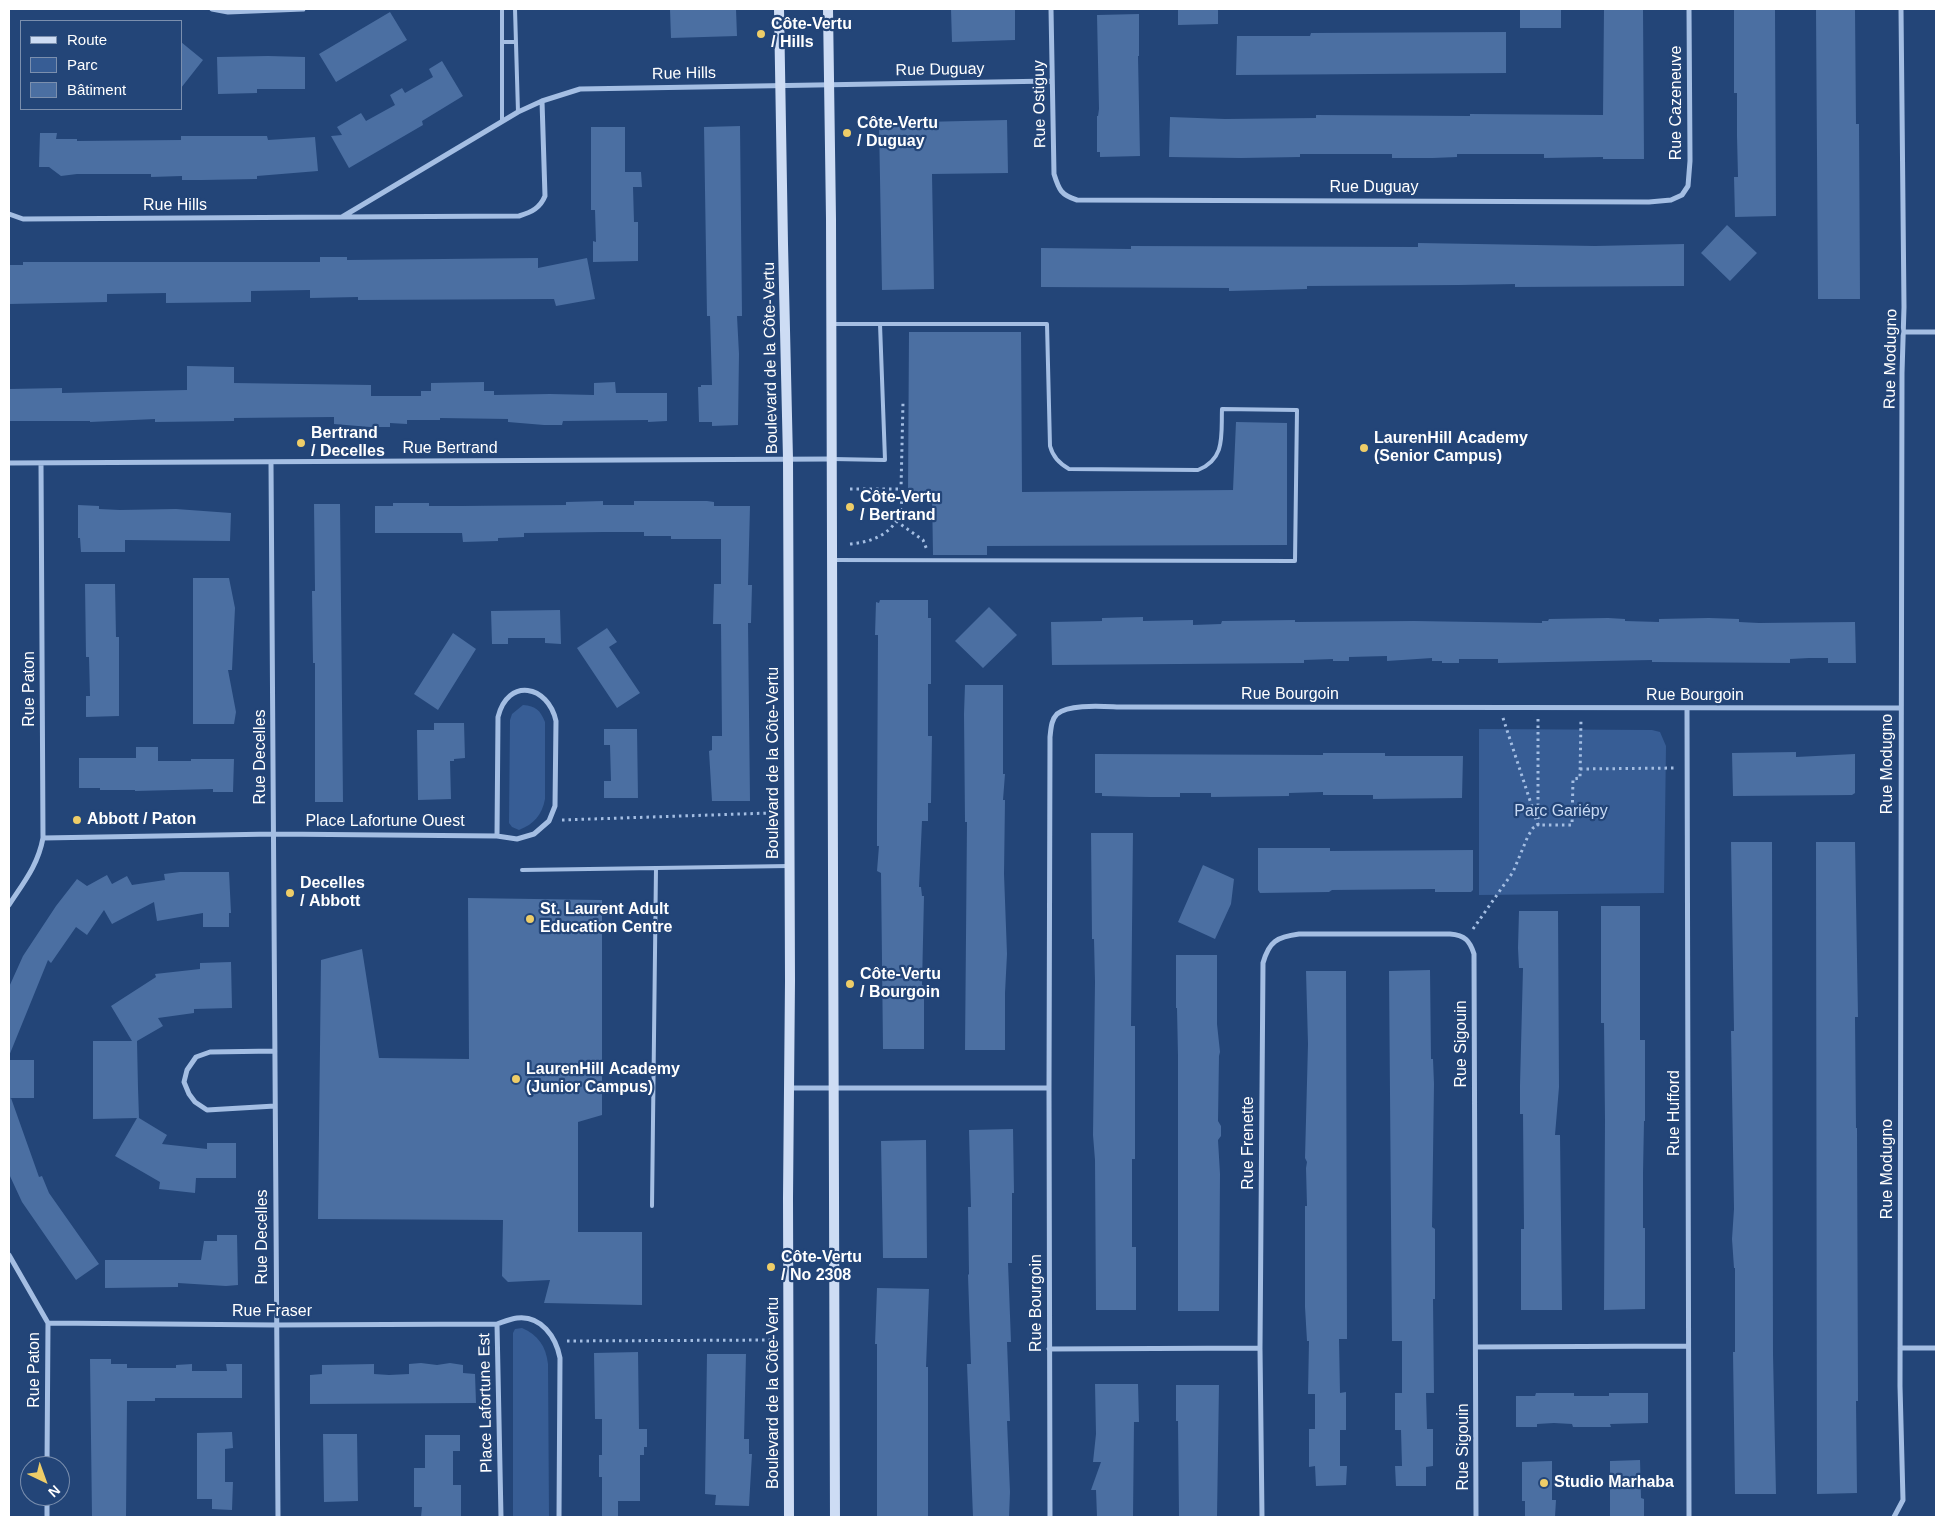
<!DOCTYPE html>
<html>
<head>
<meta charset="utf-8">
<style>
  body { margin:0 }
  #map { position:relative; width:1945px; height:1526px; overflow:hidden; background:#234578; font-family:Helvetica,sans-serif }
  canvas { display:block }
  .frame { position:absolute; inset:0; border:10px solid #fff; pointer-events:none }
  .legend { position:absolute; left:20px; top:20px; width:162px; height:90px; box-sizing:border-box; background:#234578; border:1px solid #7b8fae; margin:0; padding:6px 9px; list-style:none; font-size:15px; color:#fff }
  .legend li { display:flex; align-items:center; gap:10px; height:25px }
  .legend b { width:25px; border:1px solid #7b8fae }
  .north { position:absolute; left:20px; top:1456px; width:50px; height:50px; box-sizing:border-box; background:#234578; border:1px solid #7b8fae; border-radius:50%; rotate:138deg; font-size:14px; font-weight:700; line-height:20px; text-align:center; color:#fff }
  .north::after { content:''; display:block; margin:auto; width:18px; height:22px; background:#eecd68; clip-path:polygon(50% 0,100% 100%,50% 72%,0 100%) }
</style>
</head>
<body>
<div id="map">
<canvas width="1945" height="1526"></canvas>
<div class="frame"></div>
<ul class="legend">
<li><b style="height:6px;background:#cddcf4"></b>Route</li>
<li><b style="height:14px;background:#375d95"></b>Parc</li>
<li><b style="height:14px;background:#4b6fa2"></b>Bâtiment</li>
</ul>
<div class="north">N</div>
</div>
<script>
const ctx = document.querySelector('canvas').getContext('2d');
ctx.lineJoin = 'round';
function paint(path, color) {
  ctx.fillStyle = color;
  ctx.fill(path, 'evenodd');
}
function stroke(path, color, width, dash) {
  ctx.strokeStyle = color;
  ctx.lineWidth = width;
  ctx.lineCap = dash ? 'butt' : 'round';
  ctx.setLineDash(dash || []);
  ctx.stroke(path);
}
function write(font, color, halo, rows, align = 'center') {
  ctx.font = font + ' Helvetica,sans-serif';
  ctx.lineWidth = 4.5;
  ctx.setLineDash([]);
  ctx.textBaseline = 'middle';
  ctx.strokeStyle = halo;
  ctx.fillStyle = color;
  for (const [text, x, y, turn = 0] of rows) {
    ctx.save();
    ctx.translate(x, y);
    ctx.rotate((+turn || 0) * Math.PI / 180);
    ctx.textAlign = isNaN(turn) ? turn : align;
    if (halo) ctx.strokeText(text, 0, 0);
    ctx.fillText(text, 0, 0);
    ctx.restore();
  }
}
paint(new Path2D(`
  M523 705C536 706 540 710 545 722V799C542 815 534 824 519 830L512 827 509 823 510 720 512 714Z
  M1479 729 1652 730 1660 732 1666 746 1664 893 1479 895Z
  M522 1328C538 1335 546 1346 548 1364L549 1517H513V1333L515 1329Z`), '#375d95');
paint(new Path2D(`
  M670 9H736L737 36 671 38Z
  M951 9H1015V40L952 42Z
  M1178 9H1218V24L1178 25Z
  M1520 9H1561V28H1520Z
  M1604 9H1643L1644 159H1603V157L1544 158V154H1457V157L1433 158H1392V154H1300V157L1241 158 1169 157 1170 117 1225 119 1316 118V115L1470 116V114L1603 115Z
  M1734 9H1775L1776 216 1735 217 1734 177H1738L1737 136V93H1734Z
  M1816 9H1855L1856 124H1859L1860 299H1818Z
  M390 12 407 40 336 82 319 54Z
  M1139 14V56H1138L1140 156 1100 157V152H1097V116H1098L1099 109 1097 15Z
  M1506 32V73L1236 75 1237 36H1310L1311 33Z
  M181 42 203 60 181 88Z
  M268 56 305 57V89H257V93L218 94 217 57Z
  M442 61 463 96 422 121 423 125 349 168 331 136 342 135 337 127 361 113 366 121 395 105 390 95 402 88 405 93 433 77 429 69Z
  M1007 120 1008 173 932 174 934 289 882 290 879 123Z
  M740 126 742 316H737L739 354 738 425 712 426V422H699L698 387H701V385H712L710 316H707L704 127Z
  M591 127H625V172H641L642 187H633L634 222H638V261L593 262V241L596 242 595 210H591Z
  M40 133H57L56 139H77V141L181 140V136H267L268 140 315 137 318 171 257 176V179L202 180H182V176L151 177V174H77L61 176 49 167H39Z
  M1727 225 1757 253 1730 281 1701 253Z
  M1418 243 1595 246 1684 244V286L1515 287V284L1459 285 1307 286V289L1229 291V288L1041 287V248L1131 249V246L1418 247Z
  M320 257H347V260L538 258V268L587 258 595 299 556 306 554 299 358 300V297L310 298V290L251 291V302L166 303V293L107 294V302L9 304V265H23V262H320Z
  M909 332H1021L1022 492 1233 490 1236 422 1287 423V545L987 546V555H933L932 493H908Z
  M187 366 234 367V383L371 385V396H421V391H431V383L484 382V391H494V395L550 394 594 395V383L615 382 616 393H667V421L648 422V420L563 421 562 425H544L508 422V419L440 418V420H407V424L390 423V427H370L334 424V417L234 418V421L155 422V419L90 422V421H9V389L62 388V393L187 390Z
  M603 501V505H634V501H707L714 502V506H750L748 585H752L751 623H748L750 801H712L709 751 712 750V736H722L721 624H713L714 584H721V539H671V536H644V532H604L524 533V537L498 538V541L463 542 462 533H375V506H393V503H429V506H462L566 505V502Z
  M314 504H340L343 802H315V663H313L312 591H315Z
  M78 505 99 506V509L120 510 176 509 231 513 230 541 125 540V552H81L80 538H78Z
  M193 578H229L235 608 232 670H228L236 712 234 724H193Z
  M85 584H115L116 637H119V716L86 717V696H90L89 657H86Z
  M880 600H928V618H931V684H928V736H932L931 803H928V821H922L919 887H921L922 896H924L922 985 924 986V1049H883L881 873 877 871 879 846H877V823L878 635H875L876 602 879 603Z
  M989 607 1017 635 983 668 955 641Z
  M560 610 561 644 545 643V638H508V644H492L491 611Z
  M1143 617V621L1193 620V625L1221 624 1222 621 1295 620V622L1414 621 1542 623V621H1548L1549 619 1608 618 1625 619V621L1659 622V619L1709 618 1739 619V622L1759 623 1855 622 1856 663H1828V658H1809L1790 659V663L1652 662V660L1498 663V659H1459V663H1442V661H1432V658L1387 661V656L1349 657V661H1333V659L1304 660V663L1052 665 1051 622 1102 621V618Z
  M607 628 617 642 609 647 640 693 617 708 577 648Z
  M453 633 476 649 438 710 414 694Z
  M965 685H1003V774H1005L1003 800H1005L1004 874 1007 954 1005 993V1050H965L967 822H965L964 714Z
  M434 723H464L465 758 454 759V761H450L451 799 418 800 417 730H434Z
  M604 729H637L638 798H604V781H611L610 745H604Z
  M136 747H158V761H191V759H234L233 792H213V789L135 791V790H100V788H79V758H136Z
  M1796 752V757L1855 754V793L1852 795 1733 796 1732 753Z
  M1323 753H1385V756H1463L1462 798 1373 799V795H1323V792L1289 793V796L1211 797V793H1180V797H1150L1102 796V793H1095V754L1323 755Z
  M1091 833H1133L1131 1026H1135V1159H1132V1247H1136V1310H1096L1095 1160 1093 1135 1095 982 1094 939H1092Z
  M1731 842H1772L1773 1354 1776 1494H1735L1733 1352H1735V1268H1734L1732 1239 1734 1209 1731 1031H1734Z
  M1816 842H1855L1858 1017H1855L1856 1128H1857L1858 1401H1856L1857 1493 1817 1494Z
  M1258 848H1330V851L1473 850V890L1471 892H1435V889L1332 890 1329 892 1260 893 1258 890Z
  M1203 865 1234 879 1231 904 1215 939 1178 922Z
  M180 872H229L231 913H229V927H203V913L157 921 154 902 112 924 104 910 87 935 76 927 51 963 48 960 9 1056V987L23 956 56 906 77 879 87 886 107 875 112 884 127 876 132 885 165 880 164 874Z
  M468 898 602 900V1115L578 1122V1232H642V1305L544 1303 550 1280 508 1282 502 1276 503 1220 318 1219 321 960 362 949 379 1058 469 1059Z
  M1601 906H1640V1040H1645V1121H1644L1643 1173V1228H1645V1309L1604 1310 1605 1120 1604 1023H1601Z
  M1519 911H1558L1559 1087 1555 1135H1560L1562 1310H1521V1229H1524L1523 1114H1520V1085L1523 968H1519L1518 948Z
  M1176 955H1217V1024L1220 1052 1219 1056 1218 1121 1221 1126V1136L1218 1140 1220 1174 1219 1311H1178V1056L1177 1008H1176Z
  M231 962 232 1008 194 1009V1013L158 1018 163 1026 137 1041 138 1088 139 1118 167 1135 162 1144 207 1149V1143H236V1178H196L195 1193 159 1189 160 1182 115 1156 137 1118 93 1119V1041H132L111 1006 156 977 155 974 200 969V963Z
  M1430 970 1431 1059H1433L1434 1084 1432 1227 1435 1229V1299H1433L1434 1393H1426L1427 1429H1433V1466L1426 1467V1486H1396L1395 1466H1402L1401 1430H1395V1393H1402V1341H1392L1389 971Z
  M1306 971H1346L1347 1339H1339L1340 1393 1346 1392V1430H1340V1466H1347L1346 1485 1316 1486 1315 1466 1309 1467V1429H1315V1394H1308L1309 1341H1307L1305 1307V1206H1307L1306 1168 1307 1162 1305 1158 1308 1044Z
  M9 1060H34V1098H9Z
  M11 1098 39 1177 42 1176 49 1193 99 1264 76 1280 22 1202 9 1174V1099Z
  M1013 1129 1014 1193H1012V1263H1008L1011 1342H1007L1010 1421H1007L1010 1492 1009 1517H973L967 1364H971L968 1275 969 1274 968 1207H971L969 1130Z
  M926 1140 927 1258H883L881 1141Z
  M217 1235H237L238 1285 226 1286 178 1283V1287L105 1288V1260H201L204 1241H217Z
  M877 1288 929 1289 926 1367H928V1517H877V1344H875Z
  M638 1352 639 1429H647V1447H644V1455H640V1501H618V1517H602V1477H599V1455H602V1419H595L594 1353Z
  M707 1354H746L744 1439H749V1454H752L749 1506 715 1505 716 1495 705 1494Z
  M90 1359H111V1364H127V1368H176V1365L192 1364V1371H227L226 1364H242V1398H155V1401H127L126 1517H92Z
  M421 1363 437 1365 450 1363 463 1365V1373L475 1374 476 1403 310 1404V1375L322 1374V1365L374 1364V1374L389 1375 409 1374V1364Z
  M1095 1384H1138L1139 1422H1134L1133 1517H1097L1096 1490H1091L1101 1462H1093L1096 1434Z
  M1176 1385H1219L1217 1517H1179L1178 1421H1176Z
  M1536 1393H1574V1396H1609V1393H1648V1423L1610 1424 1611 1427H1573L1572 1424 1554 1423 1537 1424V1427H1516V1396H1535Z
  M232 1432 233 1448 225 1449V1482H233L232 1510 212 1509V1499H197V1433Z
  M323 1434H357L358 1501 324 1502Z
  M425 1435H460V1451H453V1485H461V1517H421L422 1507H414V1468H425Z
  M1640 1460 1641 1498 1644 1499V1517H1610V1461Z
  M1552 1461V1500H1556L1555 1517H1525V1501H1522V1462Z`), '#4b6fa2');
stroke(new Path2D(`
  M850 489H901
  M896 521 923 540 927 550
  M850 544C883 541 906 525 901 489L903 402
  M1503 718 1538 825H1572L1573 779 1580 778 1581 718
  M1580 769 1677 768
  M562 820 770 813
  M1473 929 1513 872 1528 836 1533 828 1538 825V718
  M567 1341 771 1340`), '#a4bee3', 3, [2.5, 4]);
stroke(new Path2D(`
  M502 9V121
  M515 9 518 112
  M502 42H516
  M833 459 885 460 880 324
  M832 560 1295 561 1297 410 1222 409C1221 435 1226 459 1198 470L1069 469C1059 463 1053 457 1050 446L1047 324H832
  M656 868 789 866
  M522 870 656 868 652 1206`), '#a4bee3', 4);
stroke(new Path2D(`
  M212 9 228 12 303 9
  M1051 9 1054 174C1059 190 1061 195 1077 200L1649 202 1671 200 1682 195 1688 186 1690 161 1689 9
  M9 214 23 219 342 217 518 112 542 101 580 89 1052 81
  M342 217 519 216C532 212 540 208 545 196L542 101
  M1904 332H1936
  M9 463 832 459
  M271 463 278 1517
  M1687 709 1689 1517
  M43 838 274 834 497 836 517 839 534 834 549 821 555 806 556 721C548 685 508 677 498 717L497 836
  M9 905C24 882 38 865 43 838L41 463
  M275 1051 210 1052 196 1057 187 1070 184 1082 189 1094 195 1102 207 1110 275 1106
  M789 1088H1049
  M9 1255 48 1323 47 1466
  M48 1323 276 1325 497 1324C503 1322 510 1319 517 1318 541 1315 556 1337 560 1358L559 1517
  M497 1324 501 1517
  M1476 1347 1688 1346
  M1900 1348H1936
  M1049 1349 1260 1348
  M47 1517V1496
  M1050 1517 1049 1088 1050 737C1051 729 1051 720 1057 714 1070 703 1108 707 1124 707L1901 708
  M1262 1517 1260 1348 1263 963C1269 941 1277 937 1299 934H1450C1465 935 1470 941 1474 954L1476 1517
  M1894 1517 1903 1500 1900 1386 1902 373 1904 307 1901 9`), '#a4bee3', 5);
stroke(new Path2D(`
  M779 9 783 244 788 459 790 981 788 1198 789 1517
  M828 9 831 219 835 1517`), '#cddcf4', 10);
for (const [x, y, r, color] of [
  [761,34,5,"#eecd68"],
  [847,133,5,"#eecd68"],
  [301,443,5,"#eecd68"],
  [1364,448,5,"#eecd68"],
  [850,507,5,"#eecd68"],
  [77,820,5,"#eecd68"],
  [290,893,5,"#eecd68"],
  [530,919,5,"#eecd68"],
  [850,984,5,"#eecd68"],
  [516,1079,5,"#eecd68"],
  [771,1267,5,"#eecd68"],
  [1544,1483,5,"#eecd68"]
]) {
  const dot = new Path2D();
  dot.arc(x, y, r, 0, 2 * Math.PI);
  ctx.fillStyle = color;
  ctx.fill(dot);
  stroke(dot, '#234578', 2);
}
write('bold 16px', '#fff', '#234578', [
  ["Côte-Vertu",771,25],
  ["/ Hills",771,43],
  ["Côte-Vertu",857,124],
  ["/ Duguay",857,142],
  ["Bertrand",311,434],
  ["/ Decelles",311,452],
  ["LaurenHill Academy",1374,439],
  ["(Senior Campus)",1374,457],
  ["Côte-Vertu",860,498],
  ["/ Bertrand",860,516],
  ["Abbott / Paton",87,820],
  ["Decelles",300,884],
  ["/ Abbott",300,902],
  ["St. Laurent Adult",540,910],
  ["Education Centre",540,928],
  ["Côte-Vertu",860,975],
  ["/ Bourgoin",860,993],
  ["LaurenHill Academy",526,1070],
  ["(Junior Campus)",526,1088],
  ["Côte-Vertu",781,1258],
  ["/ No 2308",781,1276],
  ["Studio Marhaba",1554,1483]
], 'left');
write('16px', '#fff', '#234578', [
  ["Rue Duguay",940,70,-1],
  ["Rue Hills",684,74,-1],
  ["Rue Cazeneuve",1677,103,-90],
  ["Rue Ostiguy",1040,104,-91],
  ["Rue Duguay",1374,188],
  ["Rue Hills",175,206],
  ["Boulevard de la Côte-Vertu",771,358,-91],
  ["Rue Modugno",1891,359,-89],
  ["Rue Bertrand",450,449],
  ["Rue Paton",30,689,-90],
  ["Rue Bourgoin",1290,695],
  ["Rue Bourgoin",1695,696],
  ["Rue Decelles",261,757,-90],
  ["Boulevard de la Côte-Vertu",774,763,-90],
  ["Rue Modugno",1888,764,-90],
  ["Place Lafortune Ouest",385,822],
  ["Rue Sigouin",1462,1044,-90],
  ["Rue Hufford",1675,1113,-90],
  ["Rue Frenette",1249,1143,-90],
  ["Rue Modugno",1888,1169,-90],
  ["Rue Decelles",263,1237,-90],
  ["Rue Bourgoin",1037,1303,-90],
  ["Rue Fraser",272,1312],
  ["Rue Paton",35,1370,-90],
  ["Boulevard de la Côte-Vertu",774,1393,-90],
  ["Place Lafortune Est",486,1403,-91],
  ["Rue Sigouin",1464,1447,-90]
]);
write('16px', '#c7d9f3', '#234578', [
  ["Parc Gariépy",1561,812]
]);
</script>
</body>
</html>
